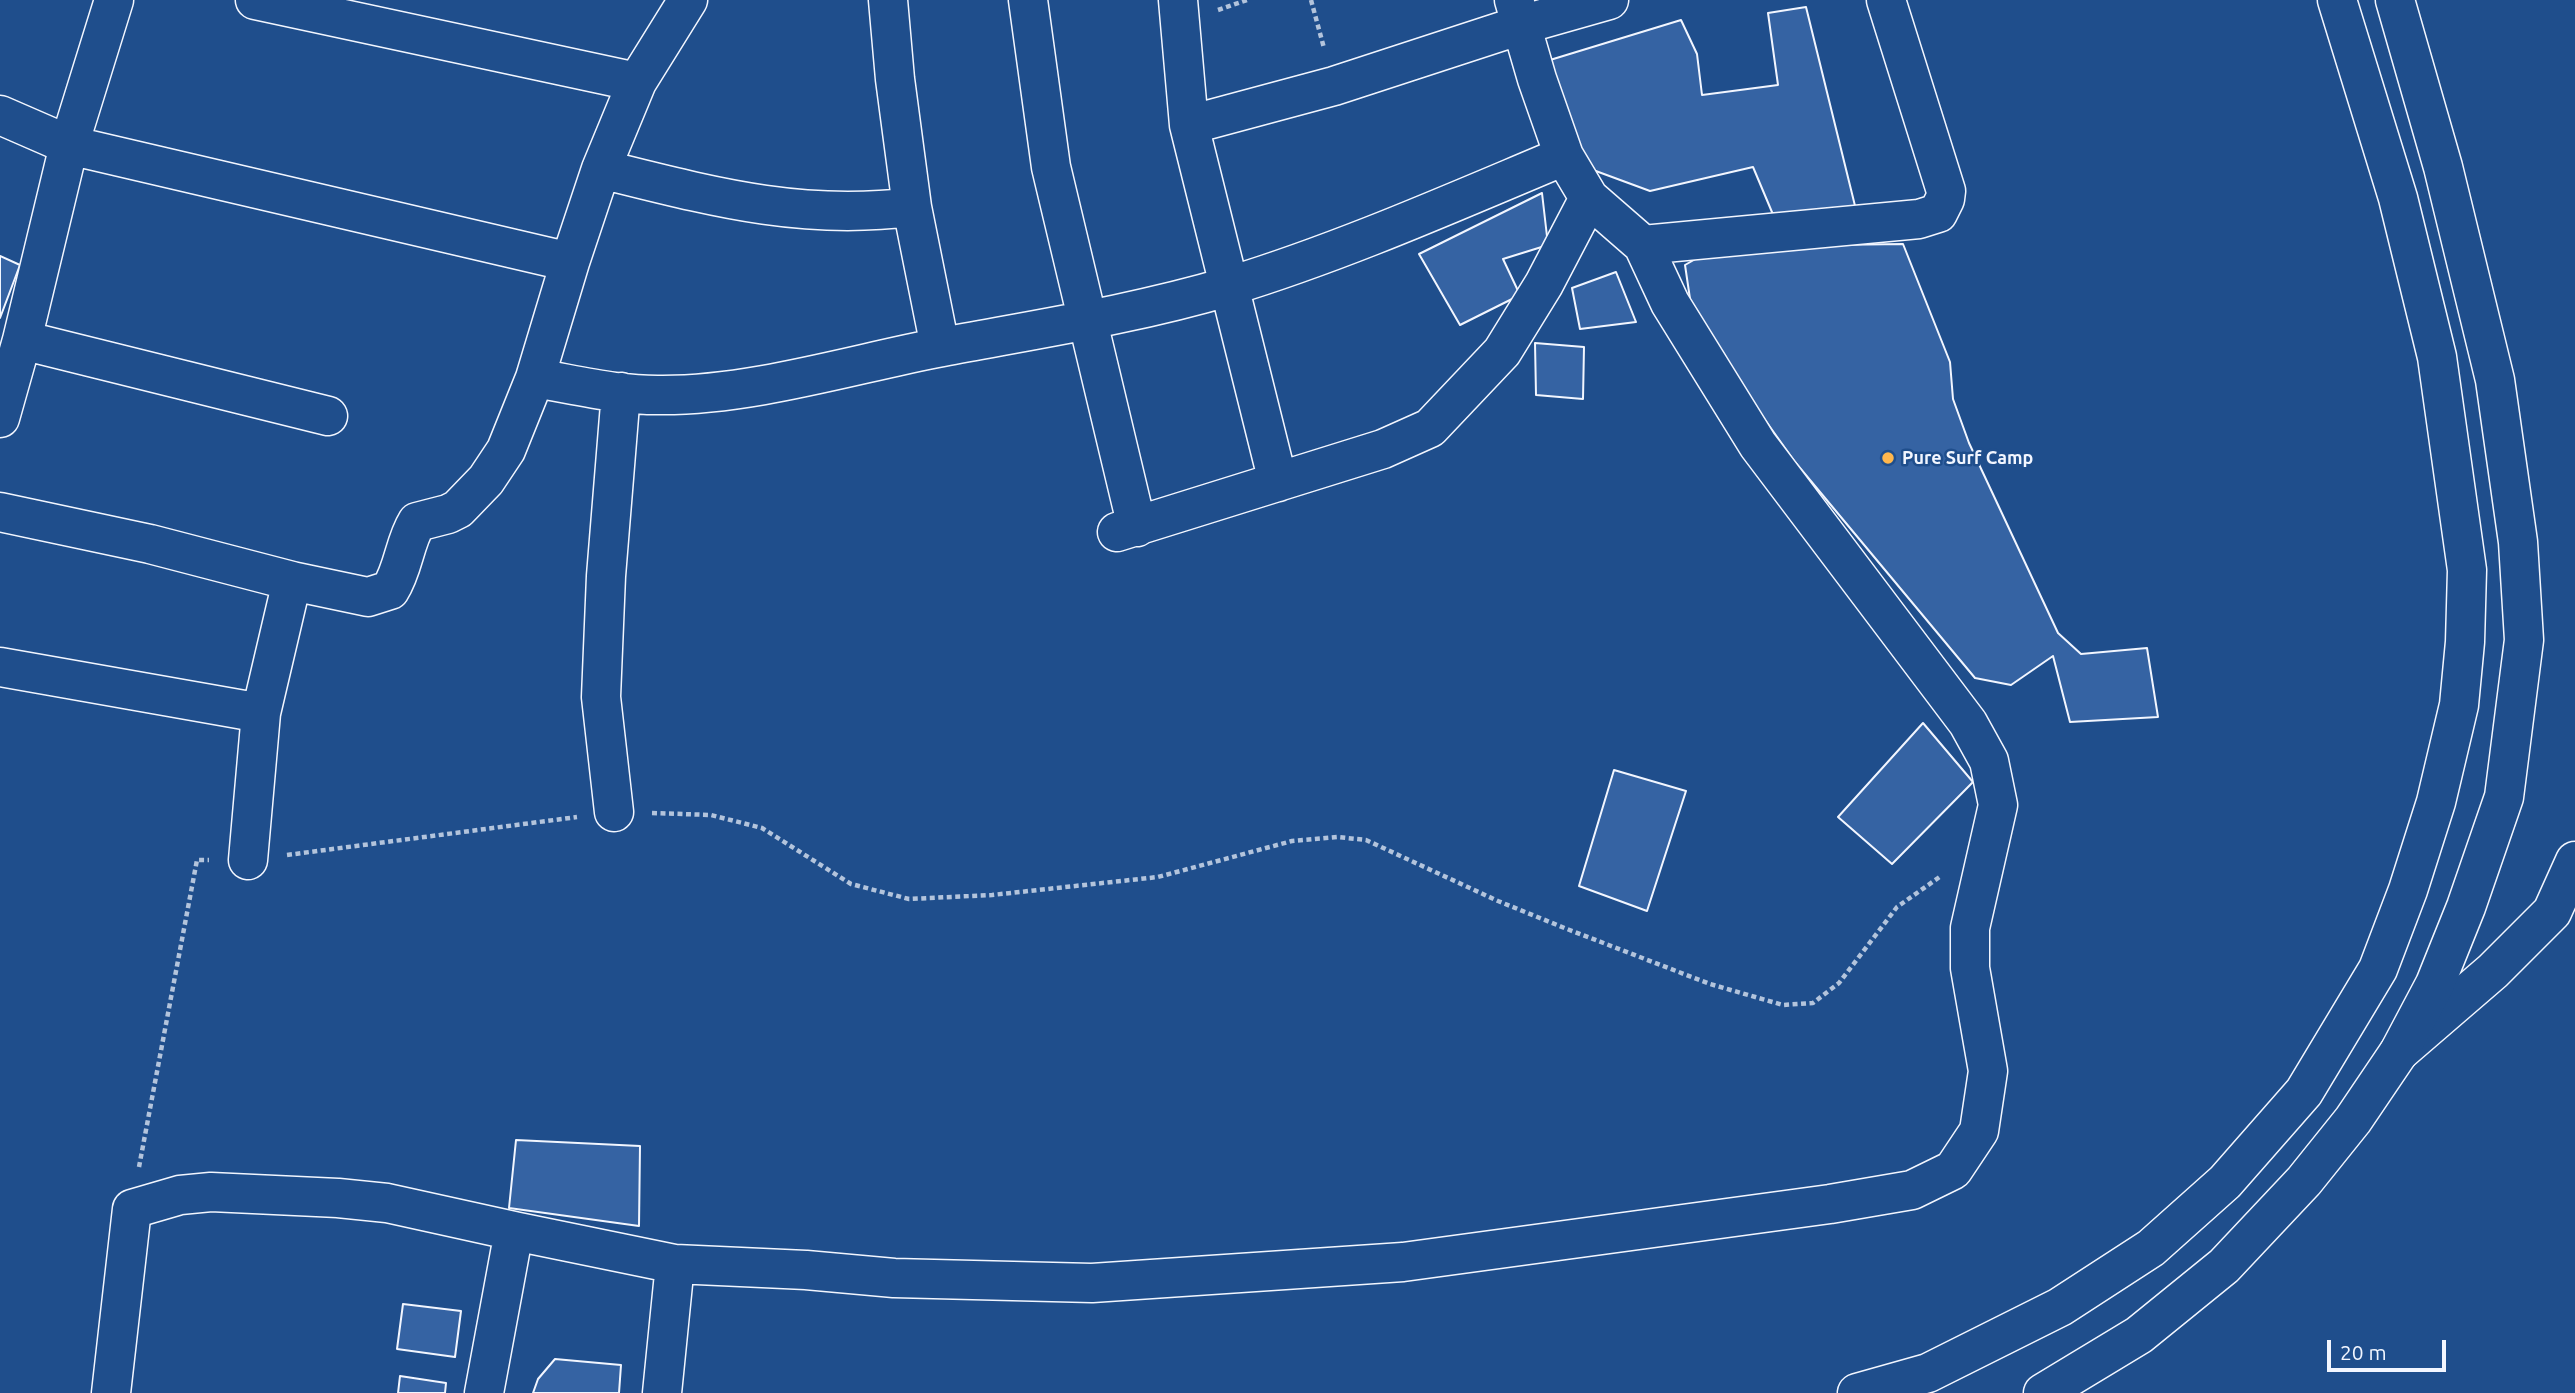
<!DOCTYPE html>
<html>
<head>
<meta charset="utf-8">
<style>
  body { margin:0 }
  #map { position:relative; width:2575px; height:1393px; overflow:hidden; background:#1f4e8c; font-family:Ubuntu,sans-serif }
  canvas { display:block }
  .scale { position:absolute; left:2327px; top:1340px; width:119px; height:32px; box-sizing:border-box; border:4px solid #f2f6ff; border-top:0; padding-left:9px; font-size:21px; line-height:24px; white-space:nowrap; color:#f2f6ff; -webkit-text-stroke:5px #1f4e8c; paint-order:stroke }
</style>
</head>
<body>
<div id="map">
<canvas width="2575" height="1393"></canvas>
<div class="scale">20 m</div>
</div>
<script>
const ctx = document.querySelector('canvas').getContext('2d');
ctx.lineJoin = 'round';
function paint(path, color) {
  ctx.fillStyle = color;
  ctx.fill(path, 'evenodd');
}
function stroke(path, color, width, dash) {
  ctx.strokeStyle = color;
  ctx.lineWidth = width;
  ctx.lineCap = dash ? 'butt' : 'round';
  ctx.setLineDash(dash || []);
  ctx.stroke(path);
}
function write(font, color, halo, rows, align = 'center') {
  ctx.font = font + ' Ubuntu,sans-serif';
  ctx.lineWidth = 5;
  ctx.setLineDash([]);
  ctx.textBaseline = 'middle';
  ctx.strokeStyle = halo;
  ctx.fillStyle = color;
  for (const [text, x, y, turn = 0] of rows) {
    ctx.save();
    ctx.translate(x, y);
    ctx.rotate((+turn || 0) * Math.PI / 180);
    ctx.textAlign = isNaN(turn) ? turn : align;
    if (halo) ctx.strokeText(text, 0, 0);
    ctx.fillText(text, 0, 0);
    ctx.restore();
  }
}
const building = new Path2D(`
  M1806 7 1859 222 1777 224 1753 167 1650 191 1585 167 1550 60 1681 20 1697 54 1702 95 1778 85 1768 13Z
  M1542 193 1548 245 1503 259 1520 295 1460 325 1419 254Z
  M1903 244 1950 362 1953 399 1969 443 2058 633 2081 654 2147 648 2158 717 2070 722 2053 656 2011 685 1975 678 1795 462 1693 319 1685 265 1713 249 1758 246Z
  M0 256 20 265 0 318Z
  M1616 272 1636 322 1580 329 1572 288Z
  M1535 343 1584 347 1583 399 1536 395Z
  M1923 723 1973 782 1892 864 1838 817Z
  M1614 770 1686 791 1647 911 1579 886Z
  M516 1140 640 1146 639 1226 509 1208Z
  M403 1304 461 1311 455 1357 397 1349Z
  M555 1359 621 1365 619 1393H533L538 1379Z
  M400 1376 446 1383 445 1393H398Z`);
paint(building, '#3563a3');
stroke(building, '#f2f6ff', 2);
const minor = new Path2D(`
  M255 0 637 82
  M688 0 637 82 601 169 570 262 535 378C577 385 620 396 663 395 754 395 853 364 942 347 1038 329 1136 314 1230 286 1344 251 1454 202 1564 156
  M888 0 895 79 912 207 940 347
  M1028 0 1051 167 1137 527
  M1178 0 1189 125 1278 482
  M0 115 69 145 570 262
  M1189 125 1334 86 1521 25 1609 0
  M601 169C710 196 799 221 912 207
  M1643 245 1919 219 1938 213 1945 199 1946 191 1886 0
  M22 340 328 416
  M0 418 22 340 69 145 114 0
  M0 512 150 544 292 581
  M1117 532 1383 449 1430 428 1502 352 1544 284 1589 198
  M0 667 261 713
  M614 812 601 697 606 576 621 392
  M248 860 261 713 292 581 368 597 390 590C404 568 404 543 417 522L448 514 458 509 486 480 506 450 535 378
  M2399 1052 2493 971 2552 912 2575 861
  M514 1231 675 1264
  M111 1393 132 1209 180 1195 211 1192 338 1198 387 1203 514 1231 484 1393
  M662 1393 675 1264 806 1270 894 1278 1092 1283 1403 1262 1830 1204 1912 1190 1953 1170 1979 1131 1988 1071 1970 968V928L1998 805 1989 761 1968 723 1758 445 1670 303 1643 245 1589 198 1564 156 1537 79 1514 0`);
const highway = new Path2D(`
  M1857 1393 1928 1373 2060 1307 2151 1248 2225 1182 2304 1092 2378 969 2408 890 2436 802 2459 705 2465 642 2467 570 2437 357 2398 198 2337 0
  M2043 1393 2139 1335 2224 1266 2304 1181 2353 1120 2399 1052 2435 984 2466 907 2504 797 2524 640 2518 542 2495 380 2443 167 2395 0`);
stroke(minor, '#f2f6ff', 41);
stroke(highway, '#f2f6ff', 41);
stroke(new Path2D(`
  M1311 0 1324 48
  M1218 10 1247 0
  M652 813 711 815 762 828 851 884 909 899 992 895 1158 877 1292 841 1337 837 1366 840 1498 901 1567 929 1710 984 1783 1005 1813 1003 1839 983 1897 907 1941 876
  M287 855 577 817
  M139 1167 197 860H209`), '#b3c4dc', 4.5, [5, 3.5]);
stroke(minor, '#1f4e8c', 38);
stroke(highway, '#1f4e8c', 38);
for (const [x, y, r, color] of [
  [1888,458,7,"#ffb74d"]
]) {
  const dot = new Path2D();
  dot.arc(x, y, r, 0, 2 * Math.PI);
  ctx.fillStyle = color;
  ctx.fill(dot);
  stroke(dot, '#1f4e8c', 2.5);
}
write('bold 18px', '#f2f6ff', '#1f4e8c', [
  ["Pure Surf Camp",1902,458]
], 'left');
</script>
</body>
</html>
